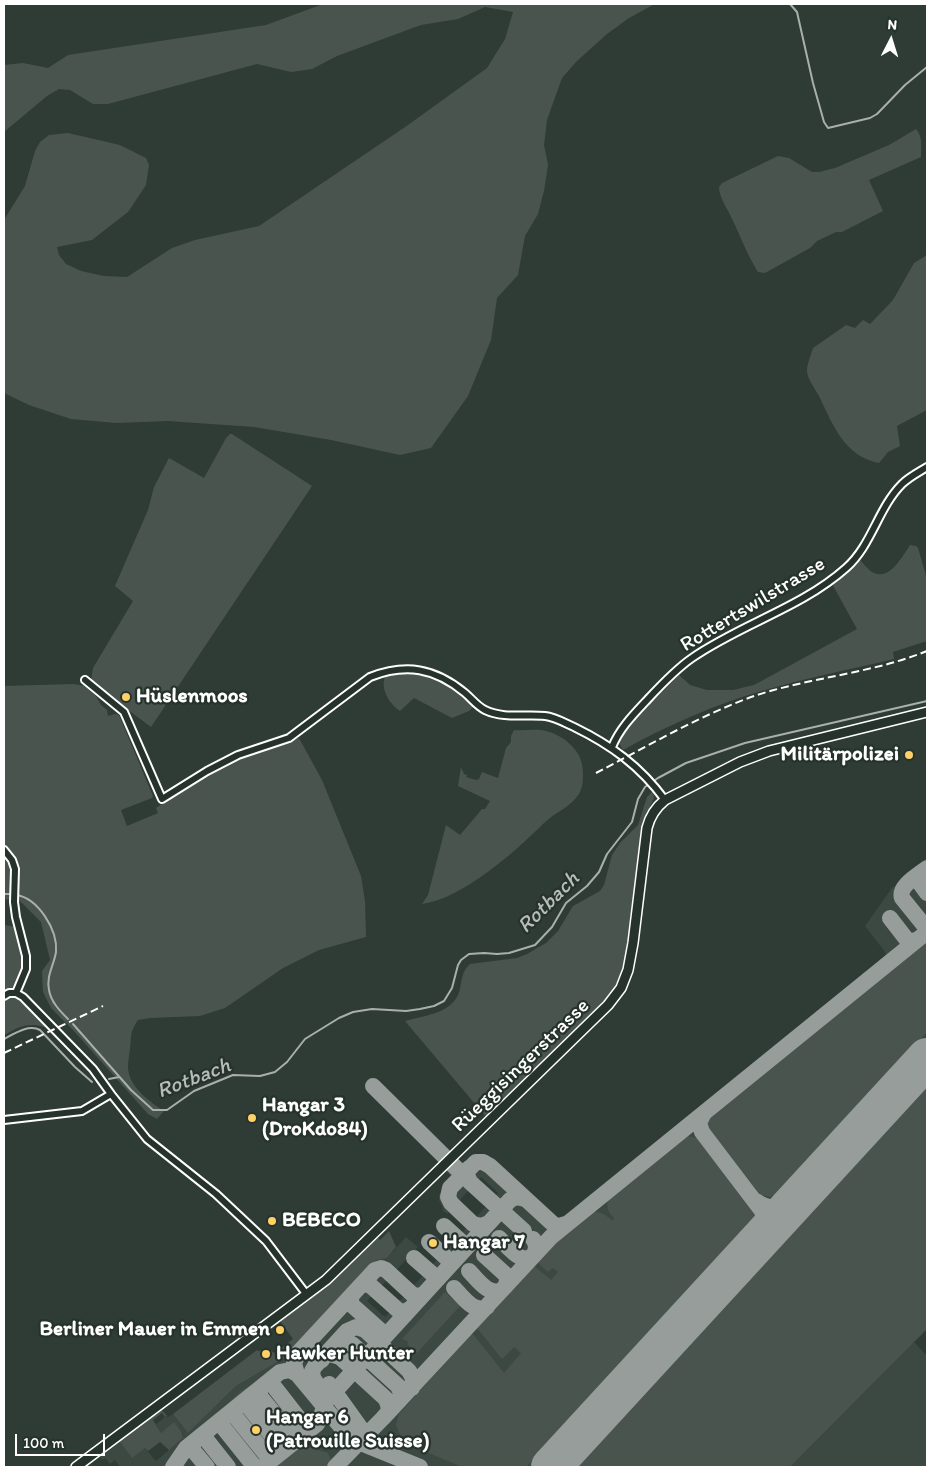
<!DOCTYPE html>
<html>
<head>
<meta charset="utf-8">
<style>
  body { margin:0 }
  #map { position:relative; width:931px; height:1471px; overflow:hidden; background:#2f3b35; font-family:Itim,sans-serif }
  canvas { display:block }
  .frame { position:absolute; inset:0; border:5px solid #fff; pointer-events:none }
  .north { position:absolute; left:866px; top:15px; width:50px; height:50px; -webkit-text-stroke:4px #26332d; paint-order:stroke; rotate:5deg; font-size:14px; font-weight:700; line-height:20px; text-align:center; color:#fff }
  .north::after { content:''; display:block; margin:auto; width:18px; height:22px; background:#fff; clip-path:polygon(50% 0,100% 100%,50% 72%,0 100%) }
  .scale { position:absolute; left:15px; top:1434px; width:90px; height:22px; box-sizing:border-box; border:2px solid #fff; border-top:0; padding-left:6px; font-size:15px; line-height:18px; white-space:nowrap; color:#fff; -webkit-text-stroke:4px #26332d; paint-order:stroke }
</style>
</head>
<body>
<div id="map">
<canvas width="931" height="1471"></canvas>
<div class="frame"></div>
<div class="north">N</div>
<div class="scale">100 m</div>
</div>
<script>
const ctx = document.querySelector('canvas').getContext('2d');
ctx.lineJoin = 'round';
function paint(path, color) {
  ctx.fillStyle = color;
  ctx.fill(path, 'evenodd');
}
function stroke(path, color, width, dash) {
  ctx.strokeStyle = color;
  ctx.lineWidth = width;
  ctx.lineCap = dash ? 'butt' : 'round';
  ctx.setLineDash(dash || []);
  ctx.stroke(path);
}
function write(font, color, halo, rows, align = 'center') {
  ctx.font = font + ' Itim,sans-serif';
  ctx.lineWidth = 4.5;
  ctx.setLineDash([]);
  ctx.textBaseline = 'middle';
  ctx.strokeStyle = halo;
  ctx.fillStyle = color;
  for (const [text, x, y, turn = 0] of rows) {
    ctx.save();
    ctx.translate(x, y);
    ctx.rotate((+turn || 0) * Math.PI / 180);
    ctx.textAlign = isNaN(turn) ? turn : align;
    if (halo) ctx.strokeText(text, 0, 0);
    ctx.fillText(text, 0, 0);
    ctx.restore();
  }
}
paint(new Path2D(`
  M927 860V1085L575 1467H120L115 1460 110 1464 105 1458 102 1460 100 1456 120 1442 131 1457 145 1448 156 1461 183 1438V1435L182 1432 161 1433 156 1424 165 1417H168L173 1414 188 1433 236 1386 291 1354 377 1260 387 1258 406 1237 418 1247 367 1301 385 1317 498 1193 481 1177 447 1214 442 1210 443 1209 439 1200V1195L451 1179V1176L445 1171 456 1161 459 1160 463 1163H466L477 1156 486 1157 549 1215 559 1218 570 1214 883 962 886 957 885 952 865 926 892 888Z
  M914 1342 927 1356V1467H790Z`), '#3c4842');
paint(new Path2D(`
  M323 4H655L629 18 607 34 577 61 562 78 547 120 544 145 548 165 544 191 538 214 525 236 518 275 497 298 491 340 468 396 431 448 400 455 331 440 254 427 168 421 116 423 71 419 29 405 4 393V220L25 186 35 151 40 142 49 135 68 133 120 145 146 158 149 165 146 185 128 212 92 240 57 247 59 255 66 264 81 271 104 276 127 277 172 248 195 240 259 226 408 125 487 68 505 39 513 12 485 7 458 19 421 25 337 56 312 69 291 72 257 64 108 104H93L70 90 59 89 47 96 4 132V65L23 63 48 68 68 55 266 25Z
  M916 129C923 137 921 147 921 157L869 180 883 211 842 232H836L817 241 810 248 765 273 758 272C747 255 741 237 732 219 728 209 719 198 719 187L722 183 778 156 789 158 812 172H819L835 168 889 145Z
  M927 255V410L897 426 900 446 888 452 879 463C844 456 833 425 819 396 815 389 807 378 807 371 807 364 811 355 813 348L846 325 855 328 863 320 870 324 893 300 914 263Z
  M230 434H232L312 486 151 727 96 686 91 681 93 668 133 601 115 586 148 510 154 487 169 458 204 478 226 438Z
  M910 545 916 546 918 548 927 579V641L893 652 894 659C843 671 792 681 742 697 700 711 661 729 623 750L618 741 626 726 679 675 690 685 707 690H733L754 685 857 629 831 582 858 558C863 562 867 569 872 572 889 582 902 557 910 545Z
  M405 671C436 676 451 682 474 706L469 711 452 718 414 698 400 711C389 704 379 687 386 675Z
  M74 684 84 686 96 696 101 705 107 710 108 716 115 714 119 715 153 796 152 798 121 810 127 826 158 813 156 808 205 775 231 761 299 738 322 780 361 876 365 901 366 937 319 950 283 968 225 1008 200 1016 150 1018 138 1020C129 1034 132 1034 130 1049 129 1055 128 1062 128 1068 129 1087 150 1102 164 1111L157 1119 148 1114 73 1030 51 1008 43 992 42 971 50 960 41 922 21 902 4 899V686Z
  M514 730C523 731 532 729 541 730 562 733 583 750 583 772 583 780 583 787 579 794 571 807 554 813 544 823 515 852 462 899 422 904L428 895 446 825 460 835 482 809H485L490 801 458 786 461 767 464 774 467 775 466 777 476 780 479 779 482 772 498 778 506 748 511 742V736Z
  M653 791 654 798 643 821 624 966 613 991 596 1009 486 1117 405 1021C425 1015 454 1014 460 989 462 979 462 971 470 964L517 958 527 954 546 943 558 931 573 906 600 891 604 885 612 855 620 843 638 825 647 797Z
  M4 925 16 927C20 944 30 976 11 989 9 991 6 991 4 993Z
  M927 938V1032L779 1193 769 1197 758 1194 709 1134C705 1125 707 1119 712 1111Z
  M10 997 17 998 46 1026 44 1027C27 1022 19 1027 4 1035V1000Z
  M927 1085V1329L790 1467H575Z
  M686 1136 698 1138 703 1142 752 1204 754 1217 752 1223 526 1467H462L403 1442 396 1425 399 1414 472 1333 504 1373 521 1353 514 1347 502 1359 477 1328 534 1266 551 1280 558 1272 553 1268 548 1272 537 1262 585 1214C597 1209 603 1213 613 1221L614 1218C606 1211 606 1203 610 1194L679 1138Z
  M389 1231 396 1247 387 1258 377 1260 291 1354 236 1386 188 1433 173 1414 257 1350 258 1351 267 1349 275 1353 293 1339 280 1321 310 1299 378 1238 380 1240Z
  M445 1292 460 1306 417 1353 407 1344 409 1342 402 1339Z
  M271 1374 196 1435H195L242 1390Z
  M162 1410 167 1416 165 1417 162 1413 153 1420 161 1433 174 1422 182 1433 183 1438 169 1450 160 1442 148 1451 145 1448 132 1458 119 1441Z
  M304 1446 328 1453 331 1460 328 1467H280L276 1464 294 1449Z`), '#4a544f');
stroke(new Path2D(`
  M790 4 797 12 813 83 824 122 828 128 870 118 877 114 905 85 927 67
  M4 894H11
  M16 895C38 898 58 930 56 952 54 965 46 976 49 990 51 1002 60 1011 68 1019
  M73 1024 131 1090 153 1110H167L194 1091 233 1075 260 1076 275 1072 287 1062 305 1039 339 1018 353 1012 372 1009 406 1011 420 1009 434 1006 444 1001 452 988 458 965 461 960 469 954 484 953 497 954 509 953 535 945 552 927 566 903 587 886 599 872 607 854 632 822 638 799 645 787 658 778 686 763 745 743 927 701
  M4 1039C15 1033 29 1024 40 1030L75 1067 92 1082
  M109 1079 119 1077`), '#a9afac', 2);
stroke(new Path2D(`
  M927 868C918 875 898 886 902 898L923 924 927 927
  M921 873 919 882 927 893
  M890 918 907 940 911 941 917 940
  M373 1086 456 1168 461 1172H466
  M704 1113 699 1123 702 1132 762 1211C766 1227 761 1236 751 1249
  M469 1168 467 1175 470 1182 524 1231
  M756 1201C768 1210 782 1209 795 1202
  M489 1223 481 1226 473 1224 451 1203 448 1197 450 1188 476 1162H483L490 1166 553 1224 559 1226 565 1224
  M444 1226 467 1247
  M499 1238C505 1244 513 1254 520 1257 533 1263 540 1248 533 1239
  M429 1242 452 1263
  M484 1255 506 1275 507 1280 506 1286
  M414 1258 438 1279
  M469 1271C477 1279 489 1297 502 1290
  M360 1286 365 1284 371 1286 399 1311 404 1312 410 1309
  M454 1288C462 1296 474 1314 487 1307
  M353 1294 350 1300 353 1306 381 1331
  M334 1346 342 1342 352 1344 398 1386 401 1393 399 1401
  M322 1360 323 1357 330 1354 340 1357 386 1399 389 1408 387 1414
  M297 1374 294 1363 299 1352 375 1270 381 1268 386 1270 413 1295 419 1296 424 1294
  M273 1378 272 1384 304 1425 308 1427 314 1426
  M329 1384 372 1444
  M261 1388 259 1395 291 1434 300 1437
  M323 1393 313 1378 312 1371 315 1366 347 1331 356 1327 365 1330 409 1371 413 1378 412 1388
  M248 1398 247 1405 280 1446 288 1447
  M236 1408 234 1415 268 1457H275
  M223 1418 221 1422 222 1426 254 1466 257 1467
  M207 1432 205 1438 228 1467
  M194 1442 192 1449 207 1467
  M173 1467 186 1448 280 1372 290 1370 297 1374 351 1439 420 1467
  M263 1467 317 1424 321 1416 326 1401 510 1200 516 1197 525 1199
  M335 1467 383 1418 551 1237 927 932`), '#979d9a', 16);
stroke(new Path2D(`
  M551 1467 927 1058`), '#979d9a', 40);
const minor = new Path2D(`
  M85 680 124 712 162 799 207 771 238 755 289 738 370 677C406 663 435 668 465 693 472 699 477 706 485 710 504 719 525 714 545 716 555 717 565 723 574 727 611 745 640 766 665 800
  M612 747C620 728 633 715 648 699 661 685 676 669 692 658 741 624 801 608 846 568 872 545 878 508 902 484 909 477 919 472 927 467
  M4 850 12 860 15 869 14 902 16 917 26 956V969L16 993 23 997 93 1069 111 1094
  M4 996 9 993H16
  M4 1120 82 1111 111 1094 147 1139 216 1194 266 1241 307 1295`);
const major = new Path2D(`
  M76 1467 326 1280 608 1005 621 988 628 970 633 943 647 828C650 816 655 808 665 800L740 762 769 751 927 712`);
stroke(minor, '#fff', 10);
stroke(major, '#fff', 12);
stroke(minor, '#26332d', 6);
stroke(major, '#26332d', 9);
stroke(new Path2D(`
  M596 773C648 746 702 714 757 695 813 677 873 673 927 651
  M4 1053 103 1006`), '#fff', 2, [8, 4]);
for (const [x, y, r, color] of [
  [126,697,5,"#ffd166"],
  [909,755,5,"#ffd166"],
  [252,1118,5,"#ffd166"],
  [272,1221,5,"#ffd166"],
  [433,1243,5,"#ffd166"],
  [280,1330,5,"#ffd166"],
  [266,1354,5,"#ffd166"],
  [256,1430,5,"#ffd166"]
]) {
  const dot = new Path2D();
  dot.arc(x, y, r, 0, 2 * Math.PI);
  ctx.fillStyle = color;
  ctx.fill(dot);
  stroke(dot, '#26332d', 2);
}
write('21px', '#fff', '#26332d', [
  ["Rottertswilstrasse",753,605,-31],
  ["Rüeggisingerstrasse",521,1066,-44]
]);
write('bold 21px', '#fff', '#26332d', [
  ["Hüslenmoos",136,697],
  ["Militärpolizei",899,755,"right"],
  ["Hangar 3",262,1106],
  ["(DroKdo84)",262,1130],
  ["BEBECO",282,1221],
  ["Hangar 7",443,1243],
  ["Berliner Mauer in Emmen",270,1330,"right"],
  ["Hawker Hunter",276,1354],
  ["Hangar 6",266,1418],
  ["(Patrouille Suisse)",266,1442]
], 'left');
write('italic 22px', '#b8bcba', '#26332d', [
  ["Rotbach",549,903,-45],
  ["Rotbach",194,1079,-21]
]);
</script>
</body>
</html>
